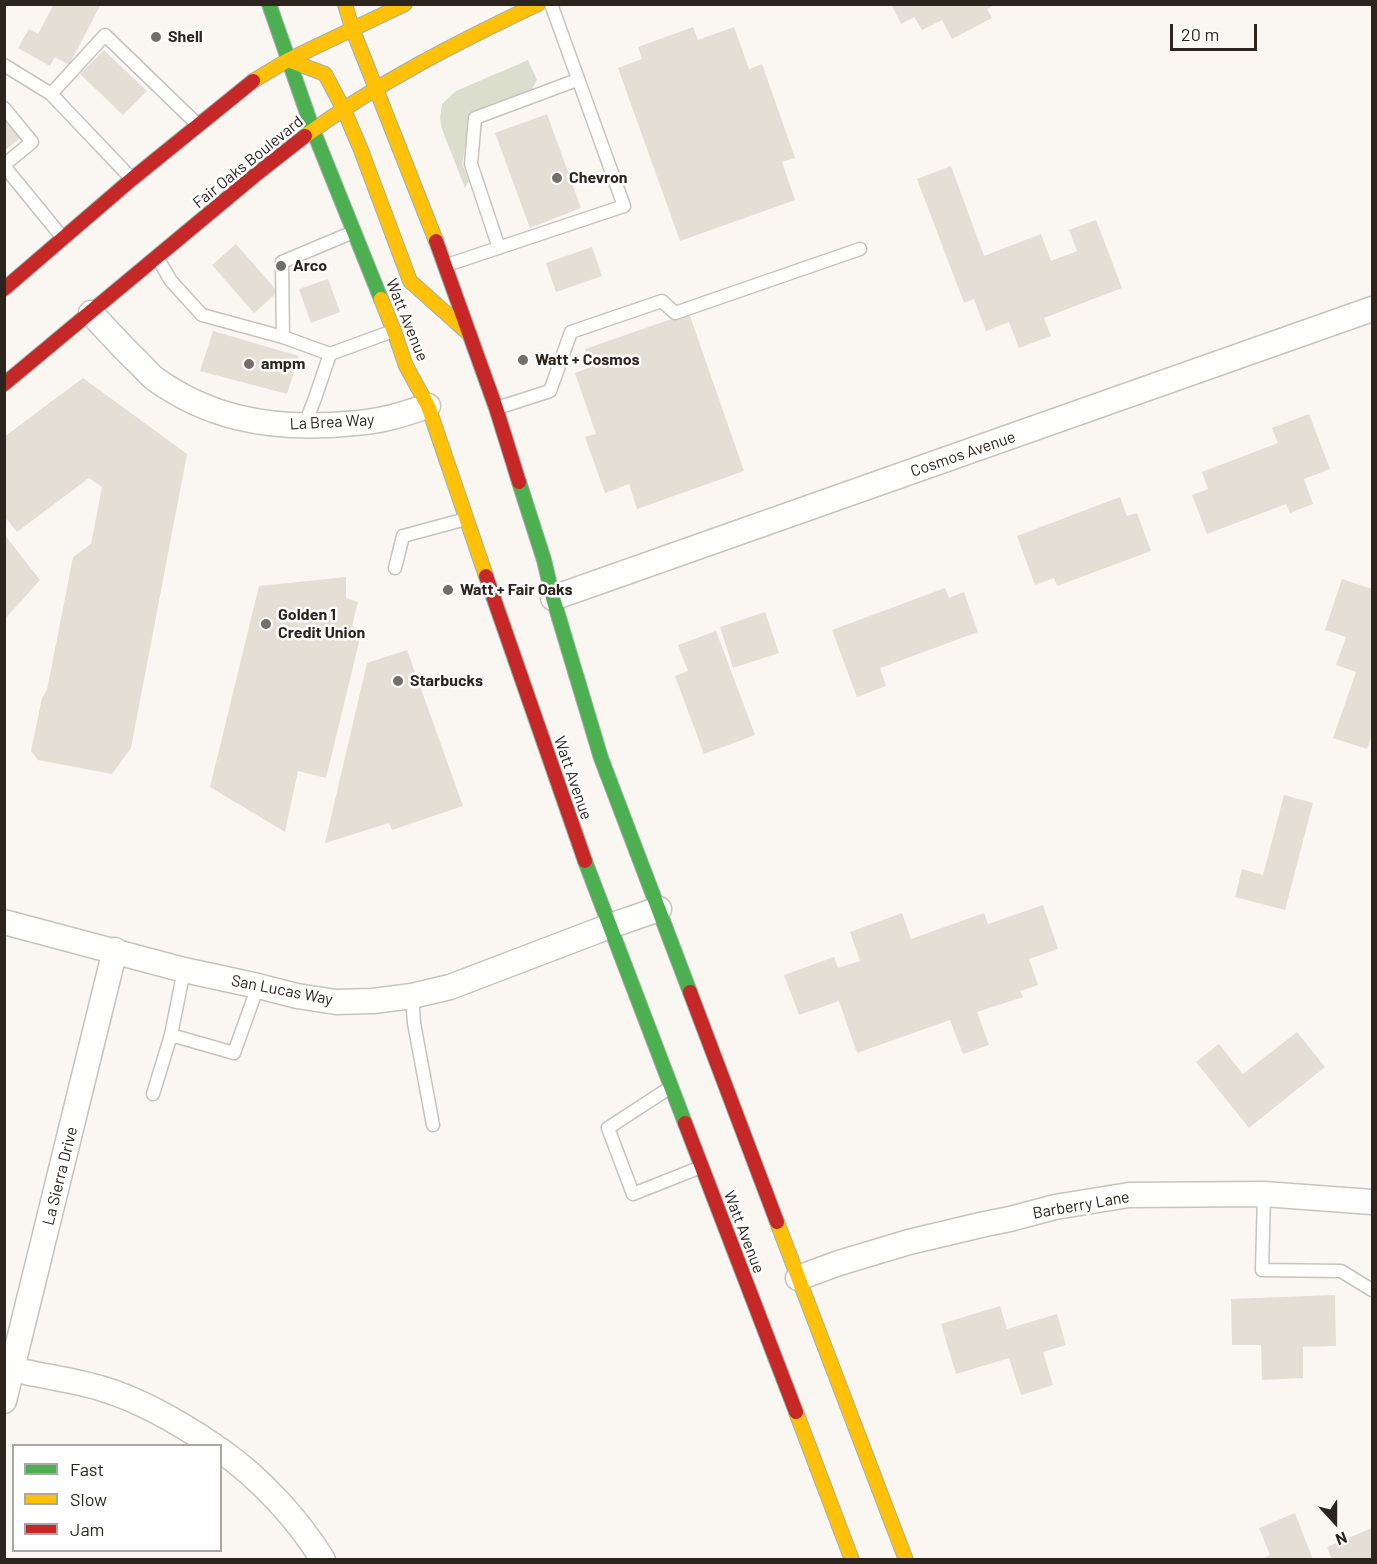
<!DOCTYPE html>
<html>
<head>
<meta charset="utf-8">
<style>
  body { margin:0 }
  #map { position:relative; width:1377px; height:1564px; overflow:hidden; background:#faf6f2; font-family:Barlow,sans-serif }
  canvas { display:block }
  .frame { position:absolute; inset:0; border:6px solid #2b251e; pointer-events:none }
  .legend { position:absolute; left:12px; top:1444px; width:210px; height:108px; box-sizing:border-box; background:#fff; border:2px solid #aaa8a5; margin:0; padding:8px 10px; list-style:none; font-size:18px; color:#2b251e }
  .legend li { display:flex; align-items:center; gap:12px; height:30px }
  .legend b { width:30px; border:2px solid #aaa8a5 }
  .north { position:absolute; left:1305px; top:1492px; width:60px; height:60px; -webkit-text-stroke:4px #fff; paint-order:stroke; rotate:159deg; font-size:16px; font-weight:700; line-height:24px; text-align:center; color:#2b251e }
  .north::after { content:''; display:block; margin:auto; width:21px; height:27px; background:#2b251e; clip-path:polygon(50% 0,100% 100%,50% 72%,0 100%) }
  .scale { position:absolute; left:1170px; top:24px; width:87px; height:27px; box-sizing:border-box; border:3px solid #2b251e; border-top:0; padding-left:8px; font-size:18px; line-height:21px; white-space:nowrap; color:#2b251e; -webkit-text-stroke:4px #fff; paint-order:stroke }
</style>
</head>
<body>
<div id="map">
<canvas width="1377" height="1564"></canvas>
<div class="frame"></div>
<ul class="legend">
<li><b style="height:8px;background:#4caf50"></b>Fast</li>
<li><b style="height:8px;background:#ffc107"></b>Slow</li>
<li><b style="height:8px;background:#c62828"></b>Jam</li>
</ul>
<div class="north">N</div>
<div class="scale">20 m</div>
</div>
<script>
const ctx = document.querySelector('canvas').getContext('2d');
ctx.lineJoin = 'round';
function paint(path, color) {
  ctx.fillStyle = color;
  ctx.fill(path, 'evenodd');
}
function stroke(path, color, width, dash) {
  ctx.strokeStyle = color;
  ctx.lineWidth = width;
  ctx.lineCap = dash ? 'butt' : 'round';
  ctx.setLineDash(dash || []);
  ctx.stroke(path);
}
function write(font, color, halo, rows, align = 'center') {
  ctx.font = font + ' Barlow,sans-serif';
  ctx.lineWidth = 5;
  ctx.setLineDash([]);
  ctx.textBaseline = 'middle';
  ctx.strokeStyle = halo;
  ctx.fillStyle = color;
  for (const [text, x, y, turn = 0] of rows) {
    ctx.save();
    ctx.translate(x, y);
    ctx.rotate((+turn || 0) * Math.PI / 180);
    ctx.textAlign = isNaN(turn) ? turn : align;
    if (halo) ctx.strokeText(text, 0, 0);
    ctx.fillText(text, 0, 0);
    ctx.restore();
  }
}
paint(new Path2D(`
  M528 60 537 80 532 89 471 116 462 164 469 181 465 188 442 129 440 118 442 104 456 91Z`), '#dbdecd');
paint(new Path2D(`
  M54 4H101L69 65 55 57 50 66 18 48 29 29 38 34Z
  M891 4H995L987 9 992 18 952 39 942 20 922 30 914 17 901 24Z
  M693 27 698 40 734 27 749 69 762 64 795 158 782 162 795 200 680 241 618 68 642 59 638 47Z
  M104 50 147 91 123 115 80 74Z
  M547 114 581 208 530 228 495 133Z
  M4 120 20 138 4 151Z
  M951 166 984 256 1041 234 1051 261 1077 251 1069 230 1096 220 1122 288 1044 318 1051 336 1019 348 1009 322 986 331 974 299 964 303 917 179Z
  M236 244 278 292 254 313 212 265Z
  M592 247 602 276 556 292 546 263Z
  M328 279 340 312 311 323 299 289Z
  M689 313 744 471 637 509 629 484 605 493 585 437 596 434 575 373 591 367 585 349Z
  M213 331 299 356 287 394 200 371Z
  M83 378 187 454 131 748 112 774 38 760 31 751 42 698 47 690 73 557 91 544 102 487 89 478 17 532 4 516V437Z
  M1309 414 1330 469 1304 479 1313 504 1290 513 1286 504 1207 534 1192 495 1208 489 1202 472 1278 443 1272 428Z
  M1120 497 1127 516 1137 513 1151 551 1057 586 1054 578 1035 585 1017 536Z
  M4 534 40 580 4 620Z
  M346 577V598L358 602 352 626 362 630 326 778 298 771 285 832 210 787 259 586Z
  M1342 579 1372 589V735L1367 749 1333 738 1356 672 1336 665 1346 637 1325 630Z
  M945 588 949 598 964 592 978 632 880 668 886 686 857 697 832 630Z
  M765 612 779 653 733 668 720 627Z
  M716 631 755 735 704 754 675 676 688 671 678 645Z
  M407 650 463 806 392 830 389 823 325 843 367 663Z
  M1284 795 1313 803 1285 910 1235 897 1242 869 1263 875Z
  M1043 905 1058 949 1029 959 1038 985 1020 991 1023 997 977 1012 989 1045 963 1054 950 1020 857 1053 839 1001 799 1015 784 975 834 957 838 968 860 961 850 932 902 913 911 939 984 913 988 924Z
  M1297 1032 1325 1067 1249 1128 1196 1062 1219 1044 1243 1074Z
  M1335 1295 1336 1346 1303 1347V1378L1262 1380 1261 1345H1232L1231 1299Z
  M1000 1306 1007 1329 1057 1314 1066 1345 1043 1352 1053 1385 1021 1395 1009 1358 956 1374 941 1324Z
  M1295 1513 1313 1560H1259L1270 1555 1259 1528Z
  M1372 1528V1560H1332L1327 1547Z`), '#e4ded5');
const lane = new Path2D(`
  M4 65 51 94 131 178
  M51 94 105 35 197 124
  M4 108 32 142 4 165
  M4 166 62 237
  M499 248 471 164 475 118 577 80
  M158 259 171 281 202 315 283 337 282 262 351 233
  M447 265 624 206 551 4
  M283 337 330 354 393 331
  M497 408 550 391 571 332 662 301 675 313 860 249
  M304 426 314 401 330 354
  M395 568 403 536 466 519
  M412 996 414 1023 433 1125
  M171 1035 234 1053 258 986
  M671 1087 608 1128 633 1194 701 1167
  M153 1094 171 1035 184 970
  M1264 1194 1262 1270 1341 1271 1372 1290`);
const street = new Path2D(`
  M91 313C107 330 122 347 139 363 144 368 149 374 155 379 208 417 265 428 329 425 348 424 369 423 388 418 402 415 415 410 428 406
  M553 598 1372 309
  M4 922 184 970 258 986 297 996 336 1002 373 1001 412 996 450 987 610 926 659 909
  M798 1278 839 1263 909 1242 985 1224 1010 1219 1055 1207 1129 1195 1264 1194 1372 1202
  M4 1367C37 1376 71 1379 103 1389 143 1401 180 1423 214 1446
  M4 1401 115 950
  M220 1450C260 1478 298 1519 323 1560`);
const fast = new Path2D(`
  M269 4 313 130 381 299
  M519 482 544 560 553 598 601 758 690 992
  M585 861 685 1123`);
const slow = new Path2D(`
  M345 4 352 28 436 241
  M288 60 325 74 344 110 361 150 410 281 467 332
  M253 81 288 60 405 4
  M305 136C377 83 458 42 538 4
  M381 299 394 331 406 366 428 406 486 576
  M777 1222 906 1560
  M796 1412 852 1560`);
const jam = new Path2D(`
  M436 241 496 408 519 482
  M4 289 132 179 253 81
  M4 384 254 176 305 136
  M486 576 585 861
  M690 992 777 1222
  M685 1123 796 1412`);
stroke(lane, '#c8c3be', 15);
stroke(street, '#c8c3be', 27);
stroke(fast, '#a3b0a8', 16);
stroke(slow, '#a3b0a8', 16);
stroke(jam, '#a3b0a8', 16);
stroke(lane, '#fefefd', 12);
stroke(street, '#fefefd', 24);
stroke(fast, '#4caf50', 14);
stroke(slow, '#ffc107', 14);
stroke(jam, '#c62828', 14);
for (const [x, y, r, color] of [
  [156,37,6,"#736e68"],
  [557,178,6,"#736e68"],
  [281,266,6,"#736e68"],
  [523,360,6,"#736e68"],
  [249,364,6,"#736e68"],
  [448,590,6,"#736e68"],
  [266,624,6,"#736e68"],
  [398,681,6,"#736e68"]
]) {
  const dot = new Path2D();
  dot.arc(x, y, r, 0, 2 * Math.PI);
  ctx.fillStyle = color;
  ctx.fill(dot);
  stroke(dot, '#fff', 2);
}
write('bold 16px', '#2b251e', '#fff', [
  ["Shell",168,37],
  ["Chevron",569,178],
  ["Arco",293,266],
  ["Watt + Cosmos",535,360],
  ["ampm",261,364],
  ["Watt + Fair Oaks",460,590],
  ["Golden 1",278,615],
  ["Credit Union",278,633],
  ["Starbucks",410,681]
], 'left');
write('16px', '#2b251e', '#fff', [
  ["Fair Oaks Boulevard",248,162,-39],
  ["Watt Avenue",407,320,68],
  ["La Brea Way",332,422,-3],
  ["Cosmos Avenue",963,454,-19],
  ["Watt Avenue",573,778,71],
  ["San Lucas Way",282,990,11],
  ["La Sierra Drive",60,1176,-76],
  ["Barberry Lane",1081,1205,-10],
  ["Watt Avenue",744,1232,69]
]);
</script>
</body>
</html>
